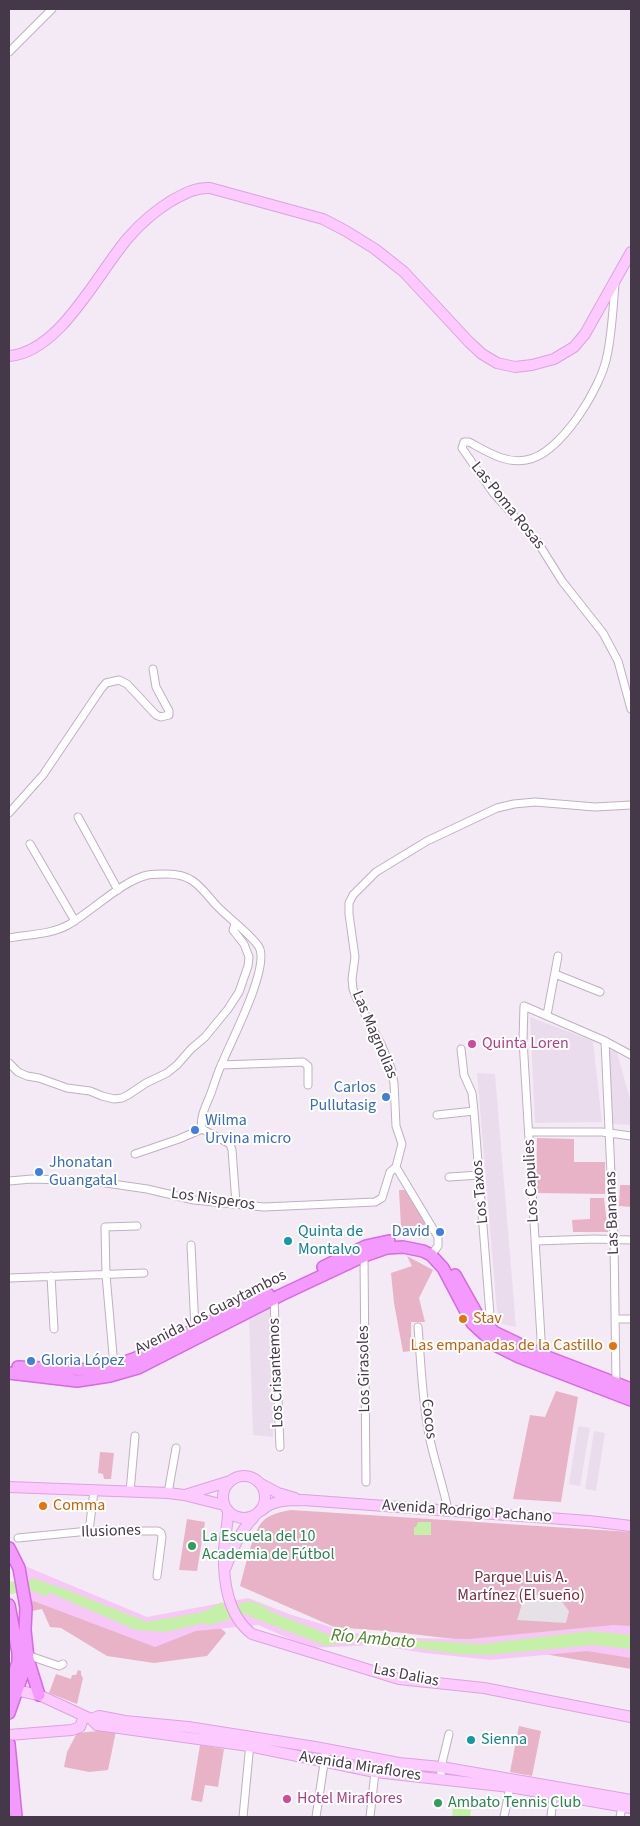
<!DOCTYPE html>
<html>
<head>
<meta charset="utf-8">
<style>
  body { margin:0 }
  #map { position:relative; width:640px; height:1826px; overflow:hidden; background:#f4eaf5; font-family:"Source Sans 3",sans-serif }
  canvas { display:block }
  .frame { position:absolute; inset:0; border:10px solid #453849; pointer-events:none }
</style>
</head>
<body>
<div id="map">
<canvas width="640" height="1826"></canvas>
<div class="frame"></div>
</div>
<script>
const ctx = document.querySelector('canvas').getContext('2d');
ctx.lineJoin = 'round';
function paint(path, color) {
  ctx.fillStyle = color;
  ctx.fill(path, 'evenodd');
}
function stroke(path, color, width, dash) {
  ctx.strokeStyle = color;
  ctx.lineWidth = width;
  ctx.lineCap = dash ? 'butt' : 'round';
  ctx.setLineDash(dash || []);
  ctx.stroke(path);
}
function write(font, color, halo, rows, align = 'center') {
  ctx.font = font + ' "Source Sans 3",sans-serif';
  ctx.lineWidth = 4;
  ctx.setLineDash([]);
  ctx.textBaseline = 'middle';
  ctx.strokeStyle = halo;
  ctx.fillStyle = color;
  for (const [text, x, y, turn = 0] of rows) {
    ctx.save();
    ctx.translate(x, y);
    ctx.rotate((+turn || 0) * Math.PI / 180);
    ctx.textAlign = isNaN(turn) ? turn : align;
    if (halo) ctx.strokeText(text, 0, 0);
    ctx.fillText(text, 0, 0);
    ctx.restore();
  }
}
paint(new Path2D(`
  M530 1017 593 1041 602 1122 535 1123Z
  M607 1049 617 1052 631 1103V1125L613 1124Z
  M477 1073 495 1074 516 1327 498 1323Z
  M273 1307V1437L253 1435 249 1319Z
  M578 1426 590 1428 580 1486 569 1484Z
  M594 1431 605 1433 596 1491 585 1489Z`), '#ebdced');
paint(new Path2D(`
  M537 1138 574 1139V1162H605V1194L536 1193Z
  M620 1185H631V1207L619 1206Z
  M399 1190H408L423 1217 425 1225 401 1227Z
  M590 1198H604L608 1232H573L572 1220 590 1219Z
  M407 1256 433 1270 419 1298 425 1322H411V1351L403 1352 394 1303 391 1273 412 1266Z
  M556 1391 578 1397 561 1502 513 1499 530 1415 545 1417Z
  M100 1452 114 1453 111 1479H104L103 1474 98 1473Z
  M291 1510 631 1532V1669L463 1640 385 1631 334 1627 240 1586C244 1572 253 1531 262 1522 269 1514 281 1512 291 1510Z
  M187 1519 205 1522 197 1571 179 1570Z
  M26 1591 136 1632 214 1622 226 1633 207 1656 154 1663 107 1656 61 1628 50 1627 42 1609 27 1612Z
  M78 1670 81 1671V1675L83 1678 77 1704 49 1693 56 1674 71 1679 72 1675H76Z
  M519 1726 541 1731 532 1776 510 1772Z
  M108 1730 116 1731 108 1770 89 1772 64 1767 67 1752 77 1733Z
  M200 1745 224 1749 218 1787 205 1785 202 1802 191 1800Z`), '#e8b3c6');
paint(new Path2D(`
  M25 1566 147 1617 248 1598 289 1614 350 1633 412 1638 469 1639 613 1625 631 1626V1658L587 1651 490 1660 425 1653 374 1645 311 1648 258 1625 196 1631 155 1647 28 1599Z`), '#f7c7f8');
paint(new Path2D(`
  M525 1594 559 1598 569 1611 566 1623 517 1620Z`), '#e5e1e6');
paint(new Path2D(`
  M418 1522H431V1535H414V1527H416Z
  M31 1580H38L65 1589 147 1622 203 1612 222 1602 227 1616 213 1621 165 1632 136 1630 48 1592 29 1589Z
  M252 1604 330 1635 338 1636 482 1644 591 1631 631 1635V1649L593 1645 489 1655 458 1654 360 1640 345 1641 327 1646 251 1617 244 1605Z
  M453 1807 471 1810 470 1817H452Z`), '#c5f0a7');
stroke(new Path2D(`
  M9 1588 35 1585 45 1590
  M209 1619 250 1607 262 1612`), '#c5f0a7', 12);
const street = new Path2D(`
  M9 52 52 9
  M615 284C613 308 612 333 607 356 601 388 560 455 526 460 505 464 486 451 469 442H464L462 448 494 494 537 541 562 581 603 633 618 661 631 709
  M9 813 43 775 101 689 106 683 119 680 127 684 156 715 161 717 169 715V711L156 687 153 669
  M78 817 118 890
  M30 844 75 921
  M9 938C28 934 50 935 68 925 91 912 123 880 148 875 154 874 161 874 167 874 193 874 200 887 216 905 227 917 252 935 259 947 270 967 232 1039 223 1061 218 1071 215 1082 211 1093 207 1104 199 1117 202 1129
  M555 974 600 992
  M547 1015 558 956
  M605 1041 614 1240 616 1384
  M461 1049 464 1075 472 1093 474 1111 490 1315 488 1328
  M9 1063 18 1072 27 1076 39 1078 67 1088 90 1091 102 1096 114 1099 122 1098 128 1095 146 1083 167 1073 177 1065 191 1049 205 1037 228 1009 239 992 248 966 249 957 244 944 233 930 235 924
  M221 1065 303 1062 308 1066V1085
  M437 1115 474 1111
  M202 1129 230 1144 232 1150 236 1203
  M529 1132H602L631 1136
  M135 1154 179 1139 202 1129
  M396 1167 402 1144 396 1126 394 1083 391 1068 381 1044 357 999 353 989 352 979 355 957 349 914V903L353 895 376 872 427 841 497 808 514 804 535 802 595 807 631 805
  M396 1167 438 1237V1246L431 1255
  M449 1177 480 1175
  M9 1181 32 1179 92 1181 147 1189 194 1200 264 1207 375 1202 382 1198 390 1172 396 1167
  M536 1241 594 1239 631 1240
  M191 1245 195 1329
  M364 1256 366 1482
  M51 1276 54 1329
  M9 1278 144 1273
  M274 1299 280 1447
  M615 1319H631
  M418 1327C421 1362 422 1400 429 1435 434 1460 443 1485 448 1510
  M542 1355 523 1040 524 1006 605 1041 631 1055
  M114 1366 106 1275 105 1227 137 1226
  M130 1492 135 1436
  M168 1493 176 1448
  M89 1531 94 1491
  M18 1538 89 1531H158L161 1533 162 1537 157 1576
  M27 1655 59 1666 63 1664
  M441 1779V1767L449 1734
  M243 1817 250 1743
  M316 1817 326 1750
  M370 1817 375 1772
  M504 1817 510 1787
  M551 1817 554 1790
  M620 1817 623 1803`);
const secondary = new Path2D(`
  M9 356C60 352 97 274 128 238 140 224 155 211 171 201 184 194 195 187 210 188L323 219 346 231 375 249 404 272 469 342 482 354 497 363 515 367 532 365 554 359 574 347 585 334 631 252
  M223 1497a21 21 0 1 1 42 0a21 21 0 1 1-42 0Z
  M261 1484 278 1493 295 1498
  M9 1487 168 1493 184 1495 224 1505
  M185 1495 230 1481
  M228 1511C228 1526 224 1539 224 1553 223 1581 228 1616 252 1634L399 1679 484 1688 631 1717
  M261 1511C272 1500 288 1500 303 1500L589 1521 631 1526
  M226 1567C233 1548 240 1531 254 1517
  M10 1689 39 1695 91 1719 97 1725 249 1746 375 1772 510 1787 631 1808
  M91 1719 99 1716 125 1721 188 1727 315 1747 399 1763 441 1767 631 1800
  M9 1735 72 1730 80 1727 84 1716`);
const primary = new Path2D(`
  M323 1267 366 1246 389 1241
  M455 1275 478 1316 494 1332 542 1355 631 1389
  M18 1367 91 1370 114 1366 136 1358 268 1294
  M9 1373 77 1381 110 1376 138 1368 281 1295 364 1256 387 1248 403 1247 423 1251 431 1255 443 1268 472 1323 497 1346 519 1357 631 1400
  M9 1548 19 1568 26 1608 25 1630 28 1659 9 1713
  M9 1605 18 1653V1662L9 1687
  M28 1659 39 1695
  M9 1744 16 1817`);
stroke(street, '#c0afc3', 9);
stroke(secondary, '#dca2e0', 12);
stroke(primary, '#d669e4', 14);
stroke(street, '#fff', 7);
stroke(secondary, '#fccafe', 10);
stroke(primary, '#f49afe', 11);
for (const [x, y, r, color] of [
  [472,1044,5,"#d1479c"],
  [386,1097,5,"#3f7fe0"],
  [195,1130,5,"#3f7fe0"],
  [39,1172,5,"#3f7fe0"],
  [440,1232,5,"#3f7fe0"],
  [288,1241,5,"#0f9aa8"],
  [463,1319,5,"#e8710a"],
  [613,1346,5,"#e8710a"],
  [31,1361,5,"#3f7fe0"],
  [43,1506,5,"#e8710a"],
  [192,1546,5,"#2e9e5b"],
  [471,1740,5,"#0f9aa8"],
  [287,1799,5,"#d1479c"],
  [438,1803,5,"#2e9e5b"]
]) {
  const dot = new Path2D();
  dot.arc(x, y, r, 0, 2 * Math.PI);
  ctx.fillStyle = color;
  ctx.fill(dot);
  stroke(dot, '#fff', 2);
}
write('16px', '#453849', '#fff', [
  ["Las Poma Rosas",507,506,51],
  ["Las Magnolias",374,1035,67],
  ["Los Capulies",532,1181,-93],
  ["Los Taxos",481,1192,-95],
  ["Los Nisperos",213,1200,8],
  ["Las Bananas",613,1213,-92],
  ["Avenida Los Guaytambos",211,1313,-27],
  ["Los Girasoles",365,1369,-91],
  ["Los Crisantemos",277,1373,-92],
  ["Cocos",428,1419,83],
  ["Avenida Rodrigo Pachano",467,1512,4],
  ["Ilusiones",111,1532,-2],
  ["Las Dalias",406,1676,11],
  ["Avenida Miraflores",360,1767,9]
]);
write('16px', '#b23c85', '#fff', [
  ["Quinta Loren",482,1044],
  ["Hotel Miraflores",297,1799]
], 'left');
write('16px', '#366cbe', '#fff', [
  ["Carlos",376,1088,"right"],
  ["Pullutasig",376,1106,"right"],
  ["Wilma",205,1121],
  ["Urvina micro",205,1139],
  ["Jhonatan",49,1163],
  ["Guangatal",49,1181],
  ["David",430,1232,"right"],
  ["Gloria López",41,1361]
], 'left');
write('16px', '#0d838f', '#fff', [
  ["Quinta de",298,1232],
  ["Montalvo",298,1250],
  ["Sienna",481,1740]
], 'left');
write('16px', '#c56008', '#fff', [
  ["Stav",473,1319],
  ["Las empanadas de la Castillo",603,1346,"right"],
  ["Comma",53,1506]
], 'left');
write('16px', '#27864d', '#fff', [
  ["La Escuela del 10",202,1537],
  ["Academia de Fútbol",202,1555],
  ["Ambato Tennis Club",448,1803]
], 'left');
write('16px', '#7b2a3a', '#fff', [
  ["Parque Luis A.",521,1578],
  ["Martínez (El sueño)",521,1596]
]);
write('italic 18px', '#4b8427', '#fff', [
  ["Río Ambato",373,1640,5]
]);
</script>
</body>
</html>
